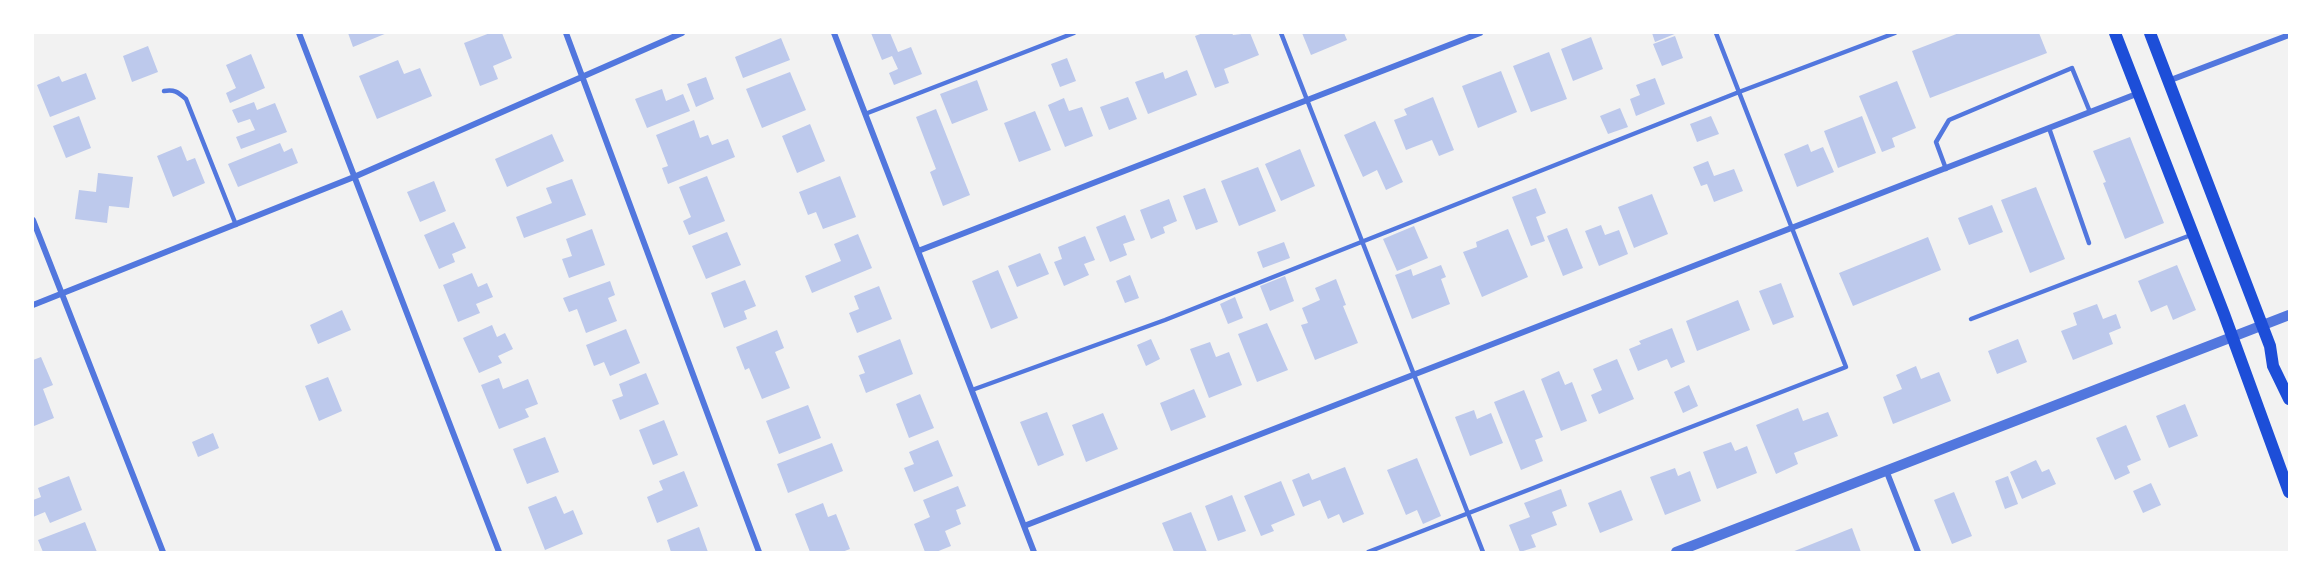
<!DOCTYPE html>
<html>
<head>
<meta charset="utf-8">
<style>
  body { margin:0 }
  #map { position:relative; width:2322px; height:585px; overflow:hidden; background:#f2f2f2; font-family:"Archivo Narrow",sans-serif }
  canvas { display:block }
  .frame { position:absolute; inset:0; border:34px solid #fff; pointer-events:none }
</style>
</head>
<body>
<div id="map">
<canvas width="2322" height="585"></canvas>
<div class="frame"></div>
</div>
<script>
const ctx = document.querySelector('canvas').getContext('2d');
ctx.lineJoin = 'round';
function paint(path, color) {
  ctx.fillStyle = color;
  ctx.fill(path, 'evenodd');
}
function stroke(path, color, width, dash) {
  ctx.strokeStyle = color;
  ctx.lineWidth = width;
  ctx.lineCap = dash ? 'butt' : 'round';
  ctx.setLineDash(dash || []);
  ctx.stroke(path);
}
paint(new Path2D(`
  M348 33H387L353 47Z
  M490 33H502L512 58 493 66 498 79 480 86 464 43Z
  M871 33H890L898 52 911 47 922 74 894 85 889 73 898 69 892 56 882 60Z
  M1203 33H1232L1233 35 1250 33 1259 55 1224 69 1229 83 1215 88 1195 36Z
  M1302 33H1344L1347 40 1311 55Z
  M1652 33H1677L1655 42Z
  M1959 33H2039L2047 53 1930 98 1912 51Z
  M1675 36 1683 58 1662 66 1653 44Z
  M1591 37 1603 69 1573 81 1561 49Z
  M781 38 790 60 743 78 735 57Z
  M148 46 158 72 132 82 123 56Z
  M1549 52 1567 99 1531 112 1513 66Z
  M251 54 265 88 230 103 226 93 236 88 226 65Z
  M1067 58 1076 81 1060 87 1051 64Z
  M398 60 404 74 420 68 432 96 377 119 359 76Z
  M1187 70 1197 95 1148 114 1135 82 1163 72 1165 79Z
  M1501 71 1517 112 1478 128 1462 86Z
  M790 72 806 110 762 128 746 89Z
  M86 73 96 99 50 117 37 85 59 76 62 82Z
  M706 77 714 99 696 107 687 84Z
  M1655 78 1665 104 1636 116 1630 99 1640 95 1636 85Z
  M977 80 988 110 952 124 940 94Z
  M1897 81 1916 128 1892 138 1895 147 1882 152 1859 96Z
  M662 89 666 101 683 94 690 111 647 128 635 99Z
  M1128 97 1137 119 1109 130 1100 107Z
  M1433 97 1454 150 1439 156 1432 140 1406 150 1394 120 1407 115 1404 109Z
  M1064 98 1069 111 1082 107 1093 136 1065 147 1048 105Z
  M254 102 257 110 275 103 287 132 241 149 236 137 255 130 250 119 238 123 232 110Z
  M1620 108 1628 127 1608 134 1600 116Z
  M936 109 970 195 943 206 930 172 936 169 916 117Z
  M1035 111 1051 150 1019 162 1004 123Z
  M79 116 91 148 66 158 53 126Z
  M1711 116 1719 134 1697 142 1690 124Z
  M1862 116 1876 153 1838 168 1824 131Z
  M694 120 700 138 708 135 712 145 728 139 735 157 668 184 662 168 668 166 656 135Z
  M1375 121 1403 182 1386 190 1377 170 1363 177 1344 135Z
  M810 124 825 161 797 173 782 136Z
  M552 134 564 161 507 187 495 159Z
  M2130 137 2164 223 2125 239 2103 183 2106 182 2093 151Z
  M280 143 284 152 292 148 298 163 238 187 228 164Z
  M1808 144 1811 152 1823 147 1834 172 1797 187 1784 154Z
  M181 146 187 161 195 158 205 183 173 197 157 156Z
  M1300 149 1315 186 1281 201 1265 164Z
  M1708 161 1714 176 1734 169 1743 191 1714 202 1707 184 1701 186 1693 167Z
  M1258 167 1276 211 1239 226 1221 181Z
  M98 173 133 177 129 208 109 206 107 223 75 219 79 190 96 192Z
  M707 176 725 221 689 235 683 221 691 217 679 187Z
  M840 176 856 217 823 229 816 212 808 215 799 192Z
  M572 179 586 215 524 238 516 217 552 203 546 188Z
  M434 181 446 211 420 222 407 192Z
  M2036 187 2065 259 2030 273 2001 200Z
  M1205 188 1218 222 1196 230 1183 196Z
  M1536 188 1546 213 1536 217 1545 241 1531 246 1512 197Z
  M1652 194 1668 234 1634 248 1618 207Z
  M1169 199 1177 221 1163 227 1165 233 1151 239 1140 210Z
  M1992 205 2003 232 1969 245 1958 218Z
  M1125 215 1135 240 1123 244 1127 255 1110 262 1096 227Z
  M454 222 466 248 452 254 455 262 439 269 424 235Z
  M1601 225 1605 235 1619 230 1628 254 1599 266 1585 231Z
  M1414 226 1428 258 1397 271 1383 239Z
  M1567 228 1583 268 1563 276 1547 236Z
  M592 229 605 265 569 278 562 259 572 256 566 239Z
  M1508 229 1528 277 1482 297 1463 252 1477 247 1476 242Z
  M727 232 741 265 706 279 692 246Z
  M858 234 872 268 812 293 805 276 841 261 834 244Z
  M1085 236 1095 260 1084 264 1089 275 1064 286 1054 262 1062 259 1058 247Z
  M1928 237 1941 270 1853 306 1839 273Z
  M1284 242 1290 258 1263 268 1257 252Z
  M1040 253 1049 274 1017 287 1008 266Z
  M1441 265 1446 277 1441 279 1450 304 1412 319 1395 275 1411 269 1413 276Z
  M2177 265 2196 310 2173 320 2167 305 2151 312 2138 281Z
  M998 270 1018 318 991 329 972 281Z
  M472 273 478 287 487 283 493 297 476 304 480 313 458 322 443 285Z
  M1130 275 1139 298 1125 303 1116 281Z
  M1285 276 1294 301 1270 311 1260 286Z
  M1336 279 1346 305 1343 306 1358 343 1315 360 1301 325 1308 323 1302 308 1320 300 1315 288Z
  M745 280 756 306 744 311 747 319 724 328 711 293Z
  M610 281 615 295 608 298 617 321 586 333 577 309 569 312 563 298Z
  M1781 283 1794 317 1773 325 1759 291Z
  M879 286 892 319 857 333 849 313 859 309 854 296Z
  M1235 297 1243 318 1228 324 1220 304Z
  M1738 300 1750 330 1697 351 1686 321Z
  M2097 304 2103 319 2116 314 2121 328 2109 333 2113 344 2073 360 2061 331 2077 325 2073 313Z
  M342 310 351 330 318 344 310 325Z
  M1267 323 1288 370 1257 382 1238 334Z
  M492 325 497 337 505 333 513 349 498 356 502 363 479 373 463 338Z
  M1672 328 1685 362 1671 368 1667 359 1638 371 1629 349 1641 344 1639 341Z
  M626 329 640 363 610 376 604 362 594 366 586 345Z
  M777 330 784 348 775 352 790 388 762 399 749 368 745 370 736 347Z
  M900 339 913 374 866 393 859 375 865 373 858 356Z
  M1151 339 1160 359 1146 366 1137 345Z
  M2018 339 2027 362 1997 374 1988 351Z
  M1210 342 1216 357 1229 352 1242 385 1209 398 1190 349Z
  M41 357 53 385 43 389 54 418 34 426 33 360Z
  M1617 359 1634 399 1599 414 1591 395 1602 390 1593 369Z
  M1916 366 1921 379 1939 372 1951 401 1893 424 1883 397 1902 389 1896 375Z
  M1559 371 1565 385 1572 382 1587 421 1561 431 1541 379Z
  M646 373 659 404 620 420 612 400 623 396 619 384Z
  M328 377 342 411 319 421 305 386Z
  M499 378 503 389 528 379 538 404 525 409 529 417 499 429 481 385Z
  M1689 385 1698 406 1683 413 1674 392Z
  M1194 389 1206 417 1171 431 1160 403Z
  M1524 390 1543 437 1535 440 1543 461 1521 470 1494 402Z
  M920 394 934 428 909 438 896 404Z
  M2185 404 2198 436 2169 448 2156 416Z
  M808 405 821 438 779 454 766 421Z
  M1798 408 1803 421 1828 412 1838 436 1794 453 1798 464 1776 474 1756 425Z
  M1474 410 1477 419 1491 413 1503 443 1470 456 1455 417Z
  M1047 412 1064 455 1038 466 1020 422Z
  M1103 413 1118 449 1086 462 1072 425Z
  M664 420 678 455 653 465 639 430Z
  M2126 425 2141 460 2127 466 2130 473 2115 480 2096 438Z
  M213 433 219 448 198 457 192 442Z
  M545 437 559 472 527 484 513 449Z
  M938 440 953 476 914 492 904 468 914 464 909 452Z
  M1731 442 1735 451 1747 446 1757 473 1717 489 1703 452Z
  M832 443 843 471 788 493 777 464Z
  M1417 458 1441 516 1423 524 1417 510 1406 515 1387 470Z
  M2036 460 2042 472 2049 469 2056 484 2022 499 2010 472Z
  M1345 467 1364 514 1343 523 1339 514 1328 519 1320 500 1303 507 1292 480 1309 473 1312 480Z
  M1675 468 1678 476 1690 471 1701 501 1665 515 1650 477Z
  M684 471 698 506 657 523 647 497 663 490 659 481Z
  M69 476 82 510 50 523 45 512 33 517V500L41 497 38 488Z
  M2008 476 2018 504 2005 509 1995 481Z
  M1281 481 1295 515 1271 525 1274 531 1261 536 1244 496Z
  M2151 483 2161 505 2143 513 2133 491Z
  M958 486 966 506 956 510 961 524 945 531 951 546 936 552H925L914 524 930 517 923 500Z
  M1561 489 1567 506 1552 512 1557 525 1531 535 1536 547 1520 552 1509 525 1530 517 1524 503Z
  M1621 490 1633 520 1600 533 1588 503Z
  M1954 492 1972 536 1952 544 1934 500Z
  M1232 495 1246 531 1218 541 1205 506Z
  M556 496 564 514 573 510 583 534 545 550 528 507Z
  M823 503 828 517 836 514 850 549 842 552H810L795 514Z
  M1191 512 1207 552H1174L1162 523Z
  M85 522 97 552H43L38 540Z
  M699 527 708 552H671L667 540Z
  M1852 528 1861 552H1792Z`), '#bdc9ec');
stroke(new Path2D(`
  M1281 33 1483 552
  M164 91C174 89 178 92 186 99L236 225
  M865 114 1074 33
  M2049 128 2089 243
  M1946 169 1936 142 1949 120 2072 68 2090 112
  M1971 319 2191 235
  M972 390 1165 320 1739 92 1895 33
  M1368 552 1846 367 1716 33`), '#5277de', 4.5);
stroke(new Path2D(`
  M299 33 499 552
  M566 33 759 552
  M834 33 1034 552
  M2168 81 2289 35
  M33 220 163 552
  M918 251 1480 33
  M33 305 354 177 682 33
  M1886 470 1918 552
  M1024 526 2139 93`), '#5277de', 6);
stroke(new Path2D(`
  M1676 552 2289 315`), '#5277de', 10);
stroke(new Path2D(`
  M2115 33 2224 314 2289 492
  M2150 33 2270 346 2273 366 2289 399`), '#1d4ed8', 12);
</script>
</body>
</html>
